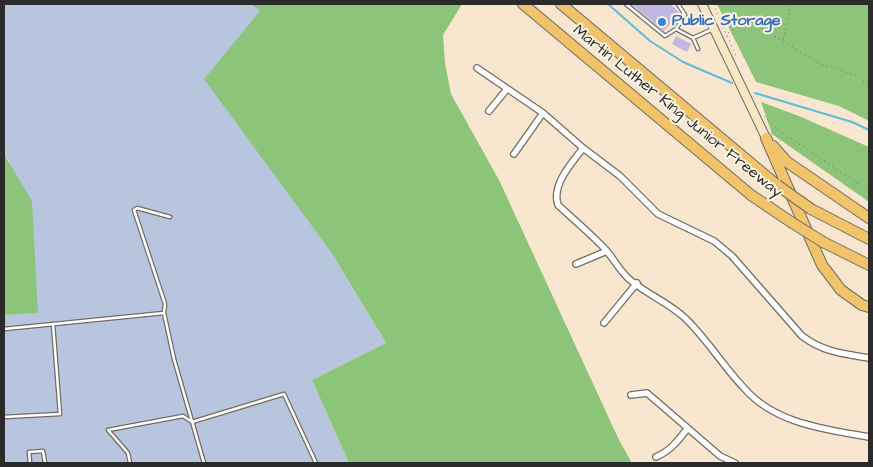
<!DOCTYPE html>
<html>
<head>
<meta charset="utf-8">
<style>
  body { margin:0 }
  #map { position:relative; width:873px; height:467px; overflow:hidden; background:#f8e6ce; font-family:"Architects Daughter",sans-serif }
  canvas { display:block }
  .frame { position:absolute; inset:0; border:5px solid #2b2b2b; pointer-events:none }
</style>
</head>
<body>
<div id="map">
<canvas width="873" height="467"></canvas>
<div class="frame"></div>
</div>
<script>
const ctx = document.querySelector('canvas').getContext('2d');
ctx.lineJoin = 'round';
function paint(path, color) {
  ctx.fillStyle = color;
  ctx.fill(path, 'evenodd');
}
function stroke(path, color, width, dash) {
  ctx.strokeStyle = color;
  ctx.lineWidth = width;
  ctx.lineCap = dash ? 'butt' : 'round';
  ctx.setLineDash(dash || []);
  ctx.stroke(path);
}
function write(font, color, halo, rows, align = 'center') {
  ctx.font = font + ' "Architects Daughter",sans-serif';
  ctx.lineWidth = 4;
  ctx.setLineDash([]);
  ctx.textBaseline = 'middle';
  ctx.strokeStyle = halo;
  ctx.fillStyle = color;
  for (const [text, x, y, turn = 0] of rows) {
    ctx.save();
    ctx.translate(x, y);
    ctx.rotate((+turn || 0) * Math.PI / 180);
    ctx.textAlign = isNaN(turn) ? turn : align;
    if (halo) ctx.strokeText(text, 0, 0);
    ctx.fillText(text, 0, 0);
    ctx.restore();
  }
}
paint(new Path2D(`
  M4 4H250L260 11 331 252 386 343 312 380 349 463H4V315L37 313 9 161 4 154Z`), '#b8c5de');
paint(new Path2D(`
  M250 4H462L443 35 445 63 451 94 499 180 619 440 632 463H349L312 380 386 343 331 252 204 79 260 11Z
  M717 4H869V121L839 106 756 82Z
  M761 102 799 116 869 147V202L772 134Z
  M4 154 32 201 38 313 4 315Z`), '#8cc579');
stroke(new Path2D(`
  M608 4 650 41 683 62 732 83
  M755 93 852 122 869 130`), '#5bbed9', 2);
paint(new Path2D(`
  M631 4H670L680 13 664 31Z
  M676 36 691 44 687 52 672 44Z`), '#c2b7e3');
const service = new Path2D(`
  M626 4 665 36 676 29 685 15 678 4
  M676 29 693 38 713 29
  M693 38 698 49
  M170 217 137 208 134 210 165 304 164 313 174 359 204 463
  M4 329 164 313
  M4 417 60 414 53 324
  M108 430 183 416 192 422 284 394 316 463
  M108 430 128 453 130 463
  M30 463 29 452 43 451 45 463`);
const minor = new Path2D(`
  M477 68 543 113 583 148 620 176 658 214 714 241 732 256 802 336C823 352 844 354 869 358
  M489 111 507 89
  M583 148C572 163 551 185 558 205 574 220 591 234 605 249 614 259 619 270 629 279 646 294 668 302 685 318 707 339 723 366 744 388 775 424 825 429 869 437
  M514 154 543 113
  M576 264 607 251
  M604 323 637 283
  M631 395 647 393 720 456 735 463
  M656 457C670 451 678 441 687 429`);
const secondary = new Path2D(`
  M702 4 766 138`);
const motorway = new Path2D(`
  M523 4 751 195 791 222
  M561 4 777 185
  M766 138 822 265 841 290 862 305 869 307
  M773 146 787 162 869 218
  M811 209 869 239
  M823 242 869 265`);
stroke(service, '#736c64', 5);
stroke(minor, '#736c64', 8);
stroke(secondary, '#736c64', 10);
stroke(motorway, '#736c64', 12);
stroke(new Path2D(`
  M713 4 736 56
  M728 33 742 22 750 21 820 64 858 76 869 86
  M783 39 790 13 786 4
  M764 116 780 131 869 191`), '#736c64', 1, [1, 4]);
stroke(service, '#fff', 2.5);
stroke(minor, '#fff', 5.5);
stroke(secondary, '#f9e7c3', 8);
stroke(motorway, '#f1c36a', 10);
const motorwayBridge = new Path2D(`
  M777 185 811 209
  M791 222 823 242`);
stroke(motorwayBridge, '#736c64', 12, []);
stroke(motorwayBridge, '#f1c36a', 10);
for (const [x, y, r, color] of [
  [662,22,5,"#3f7fe0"]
]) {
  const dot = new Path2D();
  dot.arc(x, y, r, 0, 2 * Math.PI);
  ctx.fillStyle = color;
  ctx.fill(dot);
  stroke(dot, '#fcf5e5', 2);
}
write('bold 16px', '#366cbe', '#fcf5e5', [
  ["Public Storage",672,22]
], 'left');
write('16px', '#2b2b2b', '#fcf5e5', [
  ["Martin Luther King Junior Freeway",677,112,39]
]);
</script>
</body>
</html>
